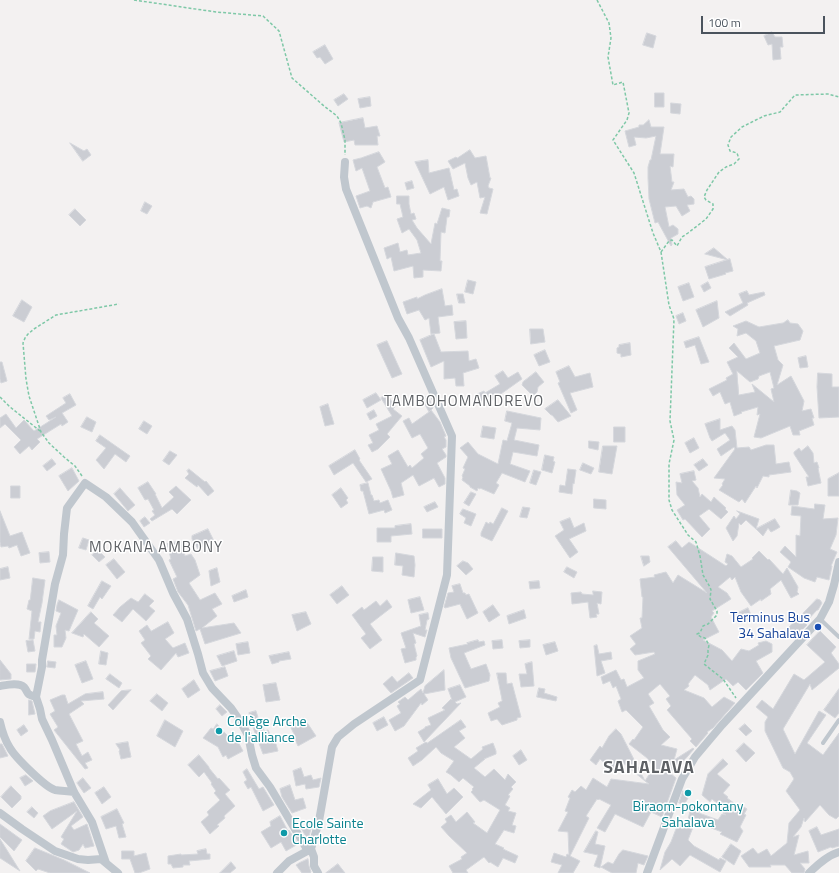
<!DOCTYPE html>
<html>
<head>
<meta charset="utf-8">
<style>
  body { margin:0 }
  #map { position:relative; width:839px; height:873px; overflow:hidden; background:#f3f1f1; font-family:"Titillium Web",sans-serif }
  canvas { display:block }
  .scale { position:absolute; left:701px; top:16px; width:124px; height:18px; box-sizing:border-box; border:2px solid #4a535d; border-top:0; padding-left:5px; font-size:12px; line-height:14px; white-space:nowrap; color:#4a535d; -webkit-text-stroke:3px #fff; paint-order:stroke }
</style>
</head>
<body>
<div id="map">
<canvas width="839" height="873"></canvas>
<div class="scale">100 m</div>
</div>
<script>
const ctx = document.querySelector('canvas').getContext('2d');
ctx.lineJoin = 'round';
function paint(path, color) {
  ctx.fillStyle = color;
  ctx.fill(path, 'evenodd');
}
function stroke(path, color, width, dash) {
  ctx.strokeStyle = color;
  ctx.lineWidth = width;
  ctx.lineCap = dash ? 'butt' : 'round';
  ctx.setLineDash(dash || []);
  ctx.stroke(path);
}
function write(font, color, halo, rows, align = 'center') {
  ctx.font = font + ' "Titillium Web",sans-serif';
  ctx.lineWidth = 3;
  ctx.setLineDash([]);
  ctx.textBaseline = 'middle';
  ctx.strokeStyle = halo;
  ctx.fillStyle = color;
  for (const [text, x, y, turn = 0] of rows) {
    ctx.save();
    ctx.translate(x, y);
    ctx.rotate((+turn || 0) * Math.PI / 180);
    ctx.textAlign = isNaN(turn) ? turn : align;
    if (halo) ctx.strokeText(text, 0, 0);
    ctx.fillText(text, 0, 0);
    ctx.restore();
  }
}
const building = new Path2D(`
  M772 32 775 37H782L783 47H780L781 59 773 60 772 44 768 45 764 36Z
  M647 33 656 36 653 48 643 45Z
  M325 45 333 59 325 64 320 57 317 58 313 52Z
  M655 93H664V107H655Z
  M344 94 348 99 338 106 334 100Z
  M370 97 371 106 360 108 358 99Z
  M671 103 681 104 680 114 671 113Z
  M363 118 365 128 377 126 380 136H377L378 145H355L354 140 344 142 339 123Z
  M649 120 651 127H664L660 154H674L673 167 670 166 672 182H674L671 190 684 189 688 197 691 196 694 199V204L687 205 690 211 682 216 676 206 665 207 669 227 673 225 678 229V234L671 238 672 245 671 246 658 222 655 223 649 199 648 178V167L650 160H651L656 136 646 138 634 137 636 145 629 147 625 131 639 127V125H643Z
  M70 143 84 151 87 149 91 155 83 161Z
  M470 150 475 158 486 156 490 178H491L488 186 489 188 493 189 487 214 480 213 485 197 480 198 477 182 471 185 468 178 465 163 453 169 448 161 456 157 457 158Z
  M379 152 385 162 377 167 385 188 388 187 391 197 373 202 371 208 367 206 360 208 356 196 370 191 362 168 356 171 353 160 361 158Z
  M428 160 429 173 449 168 454 190 457 189 459 196 448 200 444 187 430 194 415 162Z
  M412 181 414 188 407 190 405 183Z
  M397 196H409V204L411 214 414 213 416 219 412 220 417 228 431 244 435 223 437 224 442 208 450 210 449 217H447L445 233 441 232 440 261H442L441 271 423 270V277L414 278 413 266 394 271 391 257 387 259 384 248 398 243 400 252 407 250 408 255 421 253 417 240 409 229 402 233 397 219 403 217 400 204H397Z
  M145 202 152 206 147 214 141 211Z
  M75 209 86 220 80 226 69 215Z
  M714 248 728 260 705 254Z
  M730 259 733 271 725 273 726 274 709 279 705 267Z
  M468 280 476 282 473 294 465 292Z
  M708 282 711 288 704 292 701 286Z
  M689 283 694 297 683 301 678 287Z
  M442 289 445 306 452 305 453 315 438 317 440 333 431 334 429 318 425 320 419 310 407 314 403 302 417 297V299L425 295Z
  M747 291 749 295 764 292 765 295 747 303 748 305 730 316 725 312 743 303 739 294Z
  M457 294H463L465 303H459Z
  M22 300 32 307 24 322 13 316Z
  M717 301 719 318 703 327 696 310Z
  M683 313 686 321 679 324 676 316Z
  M788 320 790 323 798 324 803 331 800 340 774 346 778 360 783 365 777 385 791 376 804 401 802 411 811 409 814 418H812L814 425 799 431 800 435H793L790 426 761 438 754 437 760 414 757 415 758 407 741 412 742 413 734 416 730 402 725 404 720 392 713 396 709 389 727 380 726 378 733 374 727 362 738 357 729 348 734 343 746 359 760 353 756 341 746 333 737 336 738 329 733 326 746 321 759 327 783 323ZM737 371 750 382 758 379 759 376 770 372 774 388 771 389 774 402 752 384 755 392 739 395Z
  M466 321 467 338 456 339 454 322Z
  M530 329H543L545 342 531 344Z
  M434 334 441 352 468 351 469 361 476 359 479 368 463 373 464 386H456L455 378 444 379V361L431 367 420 340Z
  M699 337 709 362 701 364 695 345 686 348 684 342Z
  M387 341 402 374 392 378 377 345Z
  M630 343 631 355 621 357V354L617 353V348L619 347V345Z
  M545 350 550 362 539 366 534 355Z
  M806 356 808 367 800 368 798 358Z
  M0 362H2L7 381 1 383 0 379Z
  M569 366 575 377 590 373 593 387 570 393 577 410 571 413 558 383 560 382 556 372Z
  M503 371 508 378 518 372 522 379 491 401 483 405 477 394 484 391 485 393 500 384 495 376Z
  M536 372 544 382 538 387 537 392 533 396 522 385 523 382Z
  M818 373 832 374V387H839V417L819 418 817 387Z
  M376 393 381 400 367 408 363 400Z
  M70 394 76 405 62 413 68 422 62 426 61 424 37 439 40 442 32 450 29 446 20 454 14 447 21 440 5 424 0 428V418L6 414 16 428 24 420 34 431 56 417 49 420 46 416 66 403 63 398Z
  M387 394 395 407 393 409 402 416 387 434 390 437 378 449 372 452 368 445 373 443 369 435 379 430 376 424 392 416 381 398Z
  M428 396 433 408 429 412 431 410 440 422 446 436 444 437 446 440V447L442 449 446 455V457L437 463 445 478V484L439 487 434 478 419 486 413 475 401 483 404 495 393 498 391 491 381 469 392 464 388 456 398 450 408 467 410 465 412 468 424 458 421 454 428 448 420 434 412 438 403 421 409 418 412 424 429 412 422 399Z
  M558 400 571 416 558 422 552 415H551L545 409Z
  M328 404 334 424 325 426 320 407Z
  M374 410 377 416 370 420 367 414Z
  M507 411 541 418 540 430 517 428 514 440 539 445 537 456 513 452 510 464 530 471 525 482 502 473 496 483 499 485 494 494 480 488V489L478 488 477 491 470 487V486L462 480 463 477 462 476 465 469 463 468 468 457 460 448 468 442 478 454 498 464 503 440 507 441 512 423 505 421Z
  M87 417 96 422 92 432 81 427Z
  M720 419V430L732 426 735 430 737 448 749 447 751 450 766 445H774L776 464 789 462 791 472 769 475V477L763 476 757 488 756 486 745 503 742 499 739 502 719 490 723 485 722 484 725 479 714 478 735 449 734 447 721 456 717 449 730 440 725 433 712 441 710 438 705 424Z
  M144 421 152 426 147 434 139 429Z
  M483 426 496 428 494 439 481 437Z
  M614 427H625V442H614Z
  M100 435 130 456 126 462 115 454 104 469 96 460 106 448 96 441Z
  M694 438 699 448 690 453 685 443Z
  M589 441 599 442 598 450 589 448Z
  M603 446H617L612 474 599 472Z
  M808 446 813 453 814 463 817 462 819 468H818L821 483 808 486 806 477H809L794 454V452L799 448 801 451Z
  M355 450 360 459 359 460 372 479 366 482 353 463 334 475 329 466Z
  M170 451 177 455 169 465 163 461Z
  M545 455 554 457 553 461 555 462 552 473 542 470Z
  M52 459 56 464 47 471 43 466Z
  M703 459 708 465 699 471 694 465Z
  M583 463 594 468 591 474 580 470Z
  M72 468 79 481 68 491 59 476Z
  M189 469 205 482 206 481 214 491 208 496 198 485 197 487 185 478 189 474 187 471Z
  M568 469 576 470 574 484 573 483 572 494 559 492 560 485 565 486Z
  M534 470 541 472 536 485 530 483Z
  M694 471 696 480 692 481 698 488 700 497 702 494 711 502 714 497 726 508 725 509 728 512 721 519 709 509 699 516 710 529 702 537 685 519 683 520 677 510 685 505 677 495 676 482 682 483 680 474Z
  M839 473V496H828V479Z
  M148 482 156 494H155L162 508 174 497 169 492 176 486 191 500 177 514 172 509 152 521 150 519 155 515 152 511 154 510 148 499 145 500 138 488Z
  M368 483 371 495H372L374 501 379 500 380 503 388 500 392 510 385 513 384 510 369 514 363 491H361L360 485Z
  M11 486H20V498H11Z
  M120 488 135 505 128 511 114 494Z
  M341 488 348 498 346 500 348 503 341 508 332 495Z
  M791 490 797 491 800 493 798 505H789Z
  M471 492 476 494 469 506 464 503Z
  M594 499 606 500V509L594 508Z
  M435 502 438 507 427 512 424 507Z
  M815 504 825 505 823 519 838 518 836 535 830 549 837 552 831 566H832L829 580 817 577 815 582 804 578 788 567 791 562 780 552 785 546 796 557V535L800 536 801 516 791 515 792 506 814 509Z
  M523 507 530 508 527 518 520 517Z
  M502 508 508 511 492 541 481 536V533L486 522 489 524 490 522 493 524Z
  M463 509 476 514 471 526 464 523 466 518 460 514Z
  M0 511 10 536 22 532 30 553 21 556 17 545 9 548 8 546 1 547 0 542Z
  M737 511 759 519 756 529 746 520 741 525 739 523 737 536 733 541 726 528 734 516 736 519 740 514Z
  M145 517 150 523 144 527 140 521Z
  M570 518 574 528 584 523 586 531 569 539 578 552 570 558 555 536 564 530 560 522Z
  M775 519 780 527 775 530 771 532 768 528 763 536 756 529Z
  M411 524 412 534 391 536V542H377V528H395V526Z
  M208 529 214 541 198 549 192 539V536Z
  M423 529H442V538H423Z
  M83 538 89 540 86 550 79 548Z
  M181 541 185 556 191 554 195 560 200 575 189 583 200 600 215 593 222 604 212 609 217 616 202 628 234 623 241 633 205 644 200 629 196 631 188 605 178 592 173 579 177 577 169 560 171 559 167 544Z
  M676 541 682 548 689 542 726 566 728 564 725 562 727 554 732 556 741 567 753 559 752 558 759 551 768 560 769 559 783 574 787 568 798 587 797 592 799 594 791 598 781 580 770 589 771 594 761 601V599L751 606 741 592 735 577 732 580 730 577 718 587 727 593 731 599 712 611 714 613 711 617 719 632 703 640 722 650 732 661 741 649 749 651 759 645 758 643 766 641 772 644V652L756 661 763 673 746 690 738 682 733 686 726 679 710 690 708 685 695 675 688 684 689 686 684 690 704 698 712 707 724 697 735 703 713 728 707 732 708 733 696 747 690 741 692 739 667 710 671 706 666 699 670 696 660 684 648 694 654 703 649 706 663 730 670 737 661 745 677 749 674 760 693 748 694 749 681 764 680 762 670 773 676 778 662 817 651 812 643 827 615 814 605 832 597 828 611 805 599 799 598 800 597 799 586 816 589 818 570 856 580 861 573 873H558L562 865 551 862 554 853 566 857 567 854 569 855 568 832 558 831 568 812 565 811 570 798 568 797 572 790 575 792 581 786 586 790 593 778 607 787 611 779 649 784 645 781 654 767 647 758 629 744 633 739 634 740 643 727 626 710 622 712 618 701 621 699 616 686 613 688 610 681 603 684 601 677 616 670 621 680 624 679 627 687 644 678 638 670V661L655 654 654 652 635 655 630 649 636 644 630 636 642 628 640 618H642L643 597H642L640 579 655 577 654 575 666 572 673 583 678 575 707 593 668 547Z
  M98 550 105 557 99 562 92 555Z
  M49 552 50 562 40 563 39 553Z
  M396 553 414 556 415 565 414 577 402 575 403 566 395 565Z
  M641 556H649L650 562 644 566Z
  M373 557H383V572L372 571Z
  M114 559 125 572 117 579 106 565Z
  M463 561 468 563 473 569 466 575 457 566Z
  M8 567 10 578 0 580V569Z
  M567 567 577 572 574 578 564 572Z
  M217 568 220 582 211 586 209 571Z
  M33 578 45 580 42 603 38 622H41L40 632 35 631 34 639H29L32 611 27 609 29 600H30Z
  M102 581 111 586 102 599 100 597 93 609 88 606Z
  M539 581 540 588 530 589 529 582Z
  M460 584 463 593H465L466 595 469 594 478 613 467 619 460 604 445 608 444 607 448 593 454 592 452 586Z
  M342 586 349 595 337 604 330 595Z
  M246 590 248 597 234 602 232 596Z
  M593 591 602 592 601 604 597 603 599 614H596L597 617 590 618 588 602 572 604 571 593 581 592 582 594 593 595Z
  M145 594 154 601 149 606 155 611 146 621 133 609 122 622 113 615 120 607 131 598 138 602Z
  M420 597 424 610 411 613 408 600Z
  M817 599 820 600 822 603 818 610H817L805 623 807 625 797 635 794 633 788 639 783 635 798 616 799 617Z
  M59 600 78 610 69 631 65 630 66 638 62 647H54V635H57L56 626 61 613 56 611 57 605Z
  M387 600 392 607 370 624 382 640 370 649 361 638 366 634 352 615 362 607 364 610 376 601 380 606Z
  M493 605 500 615 489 622 483 612Z
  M748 608 752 617 741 623 736 614Z
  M524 610 526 618 509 624 507 616Z
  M91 612 98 619 94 623 109 636 99 647 84 634 83 637 72 633Z
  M306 612 311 624 297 631 292 615Z
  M428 613 429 619 427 620 425 630H427L425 637 413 633 416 643 414 644 417 656 416 657V660L405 663 401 649 406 648 401 633 421 626 419 615Z
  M168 622 174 633 165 639 173 648 185 643 189 653 178 657 176 653 161 670 148 659 151 656 141 643 145 640 139 631 147 625 151 631Z
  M820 631 836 647 831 653 839 664V668L812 690 810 684 783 729 795 754 819 711 826 715 807 743 823 755 839 733V816L836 819 829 815 820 805 805 822 804 818 801 827 793 837 799 835 794 855 808 851 809 863H800L805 869 804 873H792L785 865H770L771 867H749L741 856 753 848 758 854 767 849 771 856 787 843 789 823 800 810 786 791 794 779 790 772 783 768 765 731V722L768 717 756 707 762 700 773 709 794 674 804 680 825 662 807 645Z
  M33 640 35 651 28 652 26 641Z
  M478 640 479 642 484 641 485 645 464 653 471 669 486 664 490 675 489 681 465 688 451 658 449 648 468 644 467 643Z
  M502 640 503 648 493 649 492 641Z
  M530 640V647L520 648 519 641Z
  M248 642 250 653 238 655 236 644Z
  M555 642 558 651 546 655 543 645Z
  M597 645 599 654 611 652 612 659 601 661 605 673 597 676 594 646Z
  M101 651 108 653 106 665 99 664Z
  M234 651 237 661 222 666 217 656Z
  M289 652 291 659 279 661V662L272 664 269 656Z
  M0 660 11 674V679L0 680Z
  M48 661 56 662 55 668 47 667Z
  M86 661 93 679 82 683 75 665Z
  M532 662 534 686 521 687 519 674H527L525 664Z
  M27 664H36L35 672H27Z
  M225 667 228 676 215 681 210 671Z
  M444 670 445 690 424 694 428 700 422 705 421 703 404 726 395 731 389 720 401 713 397 706 400 704 398 702 405 697 408 700 421 689 423 693 425 686Z
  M409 673 413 678 391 693 383 684 392 676 397 682Z
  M497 673H506L507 684 512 683 521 717 517 718V720L502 725 497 719 491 721 488 713 500 707 498 703 502 701Z
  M110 674 122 683 119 688 106 679Z
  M194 680 200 690 188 698 182 689Z
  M276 683 280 700 266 702 263 685Z
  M460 685 466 697 455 702 457 704 461 703 424 742 418 732 425 728V727L431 725 428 718 445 710 442 708 451 699 452 700 448 689Z
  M539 688 545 689 544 693 557 697 556 701 537 697Z
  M839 689V713L835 718 824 710Z
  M131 690 113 710 108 705 121 691Z
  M103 692 104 699 81 701 84 704 69 714 83 741 76 744 82 756 88 752 92 760 85 763 88 768 85 769 54 730 58 727 50 714 55 711 50 700 62 695H65L68 704 85 694Z
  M157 694 168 703 162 711 150 701Z
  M29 700 32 701 35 714 29 715Z
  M220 705 227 712 222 716 216 709Z
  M256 711 260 724H263L264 731 268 730 272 738 274 737 278 751 263 754 252 725 249 713Z
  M384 717 388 725 377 731 373 723Z
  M304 718 316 736 298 746 293 735 294 734 289 724Z
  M165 720 183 731 175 747 157 736Z
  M461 720 466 727 459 731 465 738 454 747 471 759 483 749 482 747 493 743 496 751V754L484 759H485L474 768 485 777 494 769 505 780 508 774 516 782 511 787 513 789 508 795 510 796 505 805 510 808 508 811 516 813 512 825 516 826 514 833 504 830 495 844 504 848 503 849 518 856 515 863 503 858 498 867 490 862 489 863 484 857 466 870 468 873H453L449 866 462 859 461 857 467 853 449 836 441 827 447 822 445 819 451 815 456 822 467 812 475 822 473 823 487 833 500 810 484 800 480 802 471 792 473 790 472 789 474 787 463 778 459 782 451 775 446 772 454 761 441 753 436 747 422 760 413 766 408 758 418 751 416 748 426 742 427 743Z
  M217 724 233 742 237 740 243 751 228 759 226 755 223 757 218 747 203 738 211 728 213 729Z
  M745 724 752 731 746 736 739 729Z
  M24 725 28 731 21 736 17 730Z
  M616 729 621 734 645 781 622 762 614 771 600 759 596 765 590 760 600 746 602 748 609 736Z
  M128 742 131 757 121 759 119 751 120 750 116 744Z
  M744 743 755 753 746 762 736 751Z
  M0 744H2L8 756 0 758Z
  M521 750 527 760 519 765 513 756Z
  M199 755 209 767V768L218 779 219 778 230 790 225 794 235 806 224 816 225 818 217 825 219 826 210 834 201 822 209 815 207 812 220 800 214 793 216 791 211 784 212 783 204 772 199 777 188 765Z
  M723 759 728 764 717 774 730 785 723 793 728 797 727 798 738 806 739 804 747 809 744 814 746 815 740 827 743 831 737 842 720 834 722 832 695 822 688 840 694 846 719 860 720 858 726 861 720 872 690 855 680 866 672 859 660 870 665 852 671 842 679 821 687 824 691 807 700 809 699 813 718 820 722 814 726 815 723 813 725 810 712 799 710 802 702 795 708 774Z
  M301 768 304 777 311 775 313 780 321 778 319 787 306 789 305 784 296 786 293 771Z
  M247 769 259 789 263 787 274 805 263 811 251 787 248 789 244 782 247 780 243 772Z
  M26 775 33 781 25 786 20 778Z
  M83 778 91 788 84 793 77 783Z
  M438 779 447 794 454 788 463 797 446 814 432 797 421 808 413 804 431 790 428 785Z
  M290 785 295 800 303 798 306 808 292 813 282 797 280 789Z
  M11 786 21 796V799L12 808 1 797Z
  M104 787 111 797 102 804 95 793Z
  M683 791 688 798 684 805 679 803Z
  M74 802 83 817 71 826 74 830 87 824 94 846 85 848 83 844 79 850 73 852 61 844 64 839 61 837 77 811 52 829 43 816 50 811Z
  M32 807 38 813 34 818 27 812Z
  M117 809 124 823 122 824 126 837 119 838 116 826 106 829 101 817Z
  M280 816 288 831 289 830 298 844 286 851 281 842 271 848 261 832 271 826 270 822Z
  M0 824 22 840 14 851 0 837Z
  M312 825 308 840 301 828Z
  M817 827 821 835 839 829V846L832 848 831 847 818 852 809 831Z
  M596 831 598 832 595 844 605 846 600 868 594 866 598 855 584 852Z
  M0 839 20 871 0 858Z
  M731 844 741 851 734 865 722 857Z
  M35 848 64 860 90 873H50L38 869 36 871 26 861Z
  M206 849 207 854H210V859L189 861 190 865H183V867L173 868 171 864H168V856L181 854V855L198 854 197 851Z
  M623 850 648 856 644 865 638 863 636 873H612L601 867 608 862 613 864 619 854Z
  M122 851H134V856L146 853 150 869 139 873H135L130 859H122Z
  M308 859 309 866 311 872 310 873H302L296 865 299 863Z
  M231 862 236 868 230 873H220Z
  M338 864 345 873H326Z`);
paint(building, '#cbcdd3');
stroke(building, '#d5d7dc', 1);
stroke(new Path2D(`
  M134 0 216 12 263 16 279 31 292 78 324 106 337 116 341 123 345 140V155
  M597 0 609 23 611 38 608 57 613 85 623 82 629 113 627 120 613 140 634 173 653 233 661 252 669 305 674 319 670 421 674 440 669 464V500L672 510 688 535 696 542 700 556 703 575 710 587 711 590 710 599 717 611V615L708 624 703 626C701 630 701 633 697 634L701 637 705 638 709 645 708 650V655L704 664 723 679 736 698
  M661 252 669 241 672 240 677 246 682 237 688 233 706 219 713 209V204L706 200 704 197 707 190 719 172 726 167 734 164 739 159 737 153 730 151 728 145 731 137 742 127 764 116 780 112 795 95 828 94 839 97
  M0 397 10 407 40 431
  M82 476 75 466 64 457 49 443 41 432 29 396 26 379 23 343 25 338 28 334 34 329 56 315 119 304`), '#7ec8a7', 1.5, [3, 2]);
stroke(new Path2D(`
  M820 619 839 637
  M823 743 839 720`), '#c0c7ce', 4);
stroke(new Path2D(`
  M0 686C6 685 19 682 24 687 29 693 25 694 36 697
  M0 722C2 731 5 740 10 748 15 757 45 787 55 790 61 791 68 791 74 792
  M0 813 22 829 55 851 78 859 88 860 101 859 118 873
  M311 849 314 857V866L318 873
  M106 863 92 822 74 792 52 740 42 719 40 709 36 697 42 667V660L55 584 63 555 64 534 67 508 85 483 106 497 132 522 159 560 173 593 187 619 198 654 203 673 212 688 231 708 240 721 248 735 252 755 256 768 270 787 308 851
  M277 873 289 861 311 849 319 821 332 747 338 737 354 724 420 680 447 575 452 436 409 338 398 318 346 189 344 177 345 162
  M647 873 682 779 695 757 722 725 820 619 829 602 834 585 839 562
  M809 873C817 865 828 855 839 852`), '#c0c7ce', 8);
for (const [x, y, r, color] of [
  [818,627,4,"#1a4fb4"],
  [219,731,4,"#0f9aa8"],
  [688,793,4,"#0f9aa8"],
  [284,833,4,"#0f9aa8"]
]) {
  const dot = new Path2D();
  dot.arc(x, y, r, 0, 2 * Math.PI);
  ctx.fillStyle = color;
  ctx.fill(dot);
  stroke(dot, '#fff', 1.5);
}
write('14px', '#164399', '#fff', [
  ["Terminus Bus",810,619],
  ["34 Sahalava",810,635]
], 'right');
write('14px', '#0d838f', '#fff', [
  ["Collège Arche",227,723],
  ["de l'alliance",227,739],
  ["Biraom-pokontany",688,808,"center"],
  ["Sahalava",688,824,"center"],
  ["Ecole Sainte",292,825],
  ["Charlotte",292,841]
], 'left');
ctx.letterSpacing = '1px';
write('15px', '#5e6165', '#fff', [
  ["TAMBOHOMANDREVO",464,402],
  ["MOKANA AMBONY",156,548]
]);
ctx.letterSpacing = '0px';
ctx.letterSpacing = '1px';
write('bold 18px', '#5e6165', '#fff', [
  ["SAHALAVA",649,769]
]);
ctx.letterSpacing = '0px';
</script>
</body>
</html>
